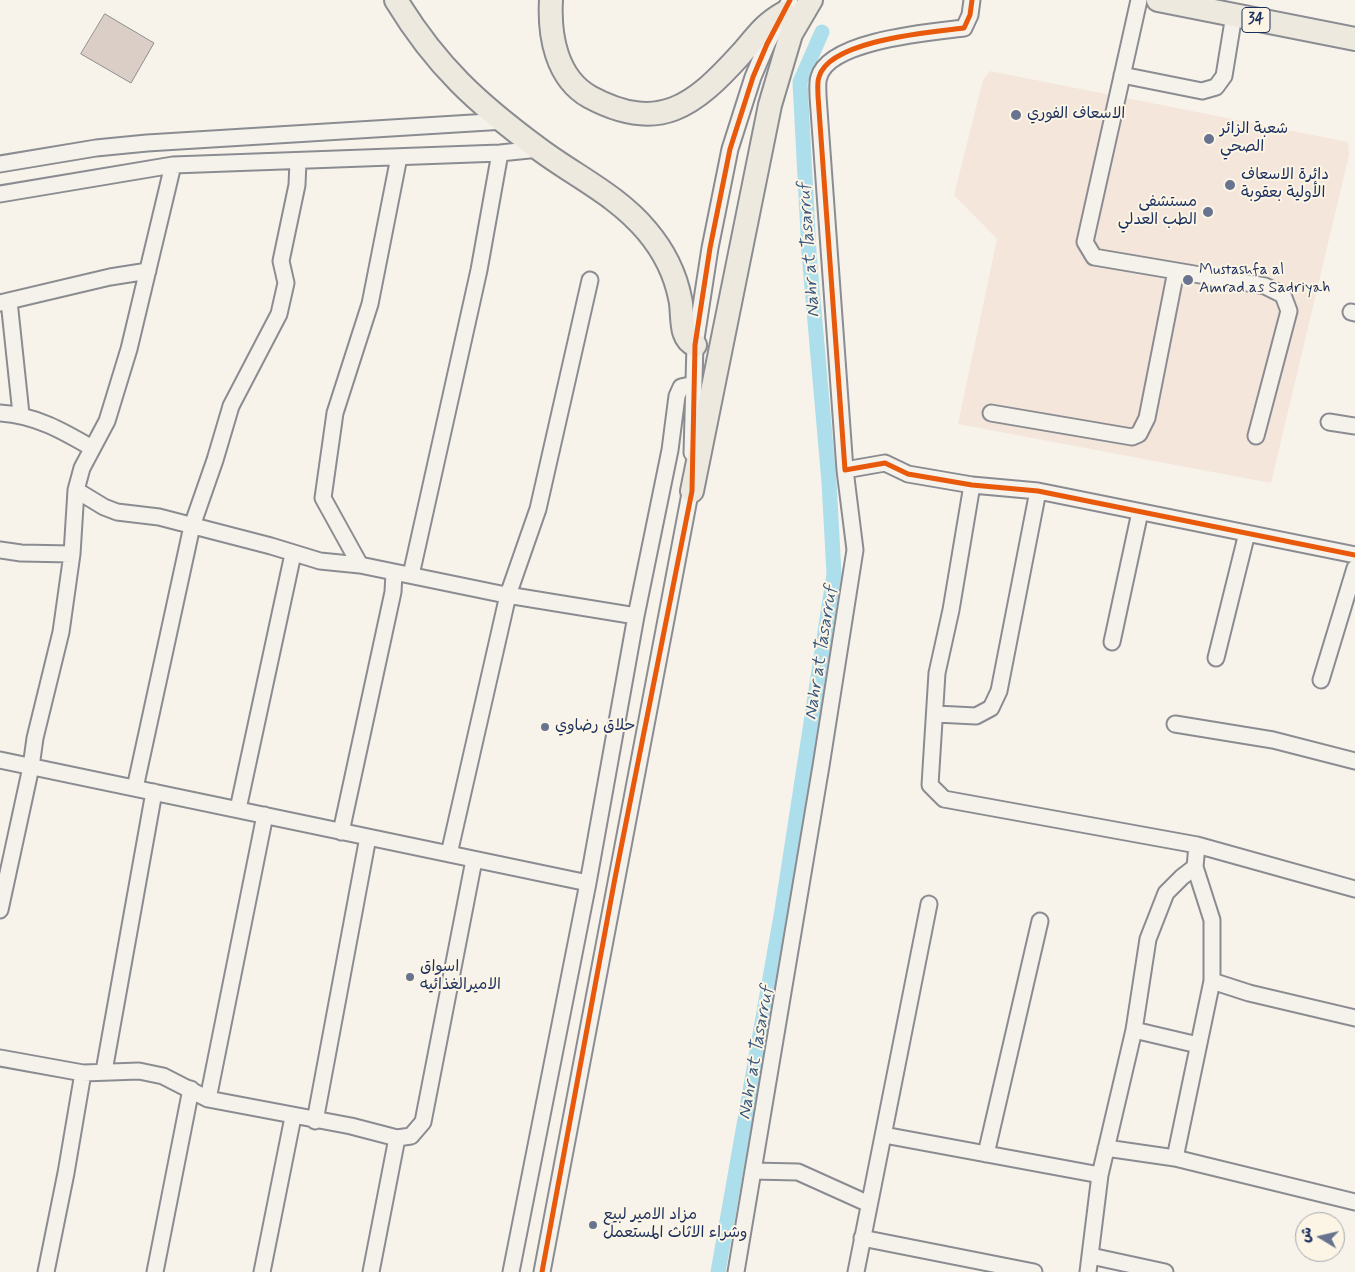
<!DOCTYPE html>
<html>
<head>
<meta charset="utf-8">
<style>
  body { margin:0 }
  #map { position:relative; width:1355px; height:1272px; overflow:hidden; background:#f7f3ea; font-family:Mynerve,"Playpen Sans Arabic",sans-serif }
  canvas { display:block }
  .north { position:absolute; left:1295px; top:1212px; width:50px; height:50px; box-sizing:border-box; background:#fcf5e5; border:1px solid #a2a6af; border-radius:50%; rotate:279deg; font-size:14px; font-weight:700; line-height:20px; text-align:center; color:#1b2f5e }
  .north::after { content:''; display:block; margin:auto; width:18px; height:22px; background:#68748f; clip-path:polygon(50% 0,100% 100%,50% 72%,0 100%) }
</style>
</head>
<body>
<div id="map">
<canvas width="1355" height="1272"></canvas>
<div class="north">ش</div>
</div>
<script>
const ctx = document.querySelector('canvas').getContext('2d');
ctx.lineJoin = 'round';
function paint(path, color) {
  ctx.fillStyle = color;
  ctx.fill(path, 'evenodd');
}
function stroke(path, color, width, dash) {
  ctx.strokeStyle = color;
  ctx.lineWidth = width;
  ctx.lineCap = dash ? 'butt' : 'round';
  ctx.setLineDash(dash || []);
  ctx.stroke(path);
}
function write(font, color, halo, rows, align = 'center') {
  ctx.font = font + ' Mynerve,"Playpen Sans Arabic",sans-serif';
  ctx.lineWidth = 4;
  ctx.setLineDash([]);
  ctx.textBaseline = 'middle';
  ctx.strokeStyle = halo;
  ctx.fillStyle = color;
  for (const [text, x, y, turn = 0] of rows) {
    ctx.save();
    ctx.translate(x, y);
    ctx.rotate((+turn || 0) * Math.PI / 180);
    ctx.textAlign = isNaN(turn) ? turn : align;
    if (halo) ctx.strokeText(text, 0, 0);
    ctx.fillText(text, 0, 0);
    ctx.restore();
  }
}
paint(new Path2D(`
  M990 71 1348 142 1349 155 1271 483 958 424 997 239 954 195 983 80Z`), '#f4e6da');
stroke(new Path2D(`
  M718 1272 782 910 834 574 829 482 809 253 800 82 822 32`), '#acdfeb', 15);
const building = new Path2D(`
  M105 14 154 43 131 83 81 54Z`);
paint(building, '#dacec6');
stroke(building, '#8a8c91', 1);
const minor = new Path2D(`
  M972 0 970 15 964 28C932 32 829 40 819 77 817 82 818 90 818 96L845 470 885 463 908 474 972 485 1038 491 1355 555
  M1139 0 1085 242 1094 257 1265 286 1283 295 1289 311 1256 436
  M1122 75 1202 91 1216 87 1224 76 1234 15
  M0 164 96 148 147 143 505 121
  M0 194 173 165 500 153 539 149
  M9 301 21 414
  M0 303 110 277 148 271
  M1351 312 1355 313
  M0 413C35 415 63 431 92 448
  M991 413 1132 437 1139 434 1147 418 1176 271
  M1329 422 1355 426
  M692 453 695 345 710 248 730 149 753 77 767 44 790 0
  M972 485 951 610 937 673 930 785 944 799 1197 845
  M76 490 104 507 117 512 159 517 271 546 320 561 360 565 501 594 636 616
  M0 550 21 553 72 554
  M360 565 323 498 335 413 370 304 399 157
  M411 575 479 270 500 153
  M1112 642 1140 512
  M1216 658 1247 533
  M1321 680 1355 568
  M936 714 976 716 991 708 999 691 1038 491
  M1175 724 1273 740 1355 761
  M0 760 588 883
  M135 788 192 526 215 460 231 406 279 314 286 283 281 261 297 185 298 161
  M238 809 293 554
  M341 832 393 592 394 573
  M449 854 508 595 538 509 590 280
  M0 910 31 767 35 738 61 632 72 554 76 490 82 468 107 421 129 349 173 165
  M1212 981 1249 993 1355 1018
  M1134 1030 1198 1045
  M0 1058 83 1073 139 1071 163 1076 208 1099 351 1126 397 1138 411 1136 423 1122 474 860
  M104 1071 154 792
  M208 1099 265 815
  M315 1121 368 837
  M884 1135 1100 1175
  M1106 1148 1175 1158 1355 1202
  M986 1154 1040 921
  M1175 1158 1212 981V920L1195 867 1197 845 1355 889
  M753 1171 798 1172 869 1204
  M862 1238 1034 1272
  M1091 1256 1165 1272
  M46 1272 66 1173 83 1073
  M155 1272 191 1089
  M262 1272 293 1117
  M371 1272 397 1138
  M511 1272 588 883 636 616 670 450 677 396 681 387 694 384
  M542 1272 692 483
  M736 1272 821 766 855 550 845 470
  M856 1272 929 904
  M1088 1272 1100 1175 1134 1030 1148 939 1166 893 1182 877 1195 867`);
const highway = new Path2D(`
  M396 0C436 66 478 104 539 149 575 176 617 195 647 231 663 250 675 273 680 298 684 313 678 338 695 345
  M551 0C549 35 556 78 590 97 659 134 694 106 741 54 757 36 763 25 784 13
  M1158 0 1355 39
  M692 491 770 105 791 34 811 0`);
stroke(minor, '#8a8c91', 19);
stroke(highway, '#8a8c91', 26);
stroke(minor, '#f5f2ec', 15);
stroke(highway, '#eee9df', 22);
stroke(new Path2D(`
  M972 0 970 15 964 28C932 32 829 40 819 77 817 82 818 90 818 96L845 470 885 463 908 474 972 485 1038 491 1355 555
  M542 1272 615 878 692 491 695 345 710 248 730 149 753 77 767 44 790 0`), '#e8590c', 5);
for (const [x, y, r, color] of [
  [1016,115,6,"#68748f"],
  [1209,139,6,"#68748f"],
  [1230,185,6,"#68748f"],
  [1208,212,6,"#68748f"],
  [1188,280,6,"#68748f"],
  [545,727,5,"#68748f"],
  [410,977,5,"#68748f"],
  [593,1225,5,"#68748f"]
]) {
  const dot = new Path2D();
  dot.arc(x, y, r, 0, 2 * Math.PI);
  ctx.fillStyle = color;
  ctx.fill(dot);
  stroke(dot, '#fcf5e5', 2);
}
for (const [x, y, w] of [
  [1256,20,28]
]) {
  const box = new Path2D();
  box.roundRect(x - w / 2, y - 12.5, w, 25, 4);
  ctx.fillStyle = '#fcf5e5';
  ctx.fill(box);
  stroke(box, '#1b2f5e', 1);
}
write('bold 15px', '#1b2f5e', null, [
  ["34",1256,20]
]);
write('16px', '#1b2f5e', '#fcf5e5', [
  ["الاسعاف الفوري",1027,115],
  ["شعبة الزائر",1220,130],
  ["الصحي",1220,148],
  ["دائرة الاسعاف",1241,176],
  ["الأولية بعقوبة",1241,194],
  ["مستشفى",1197,203,"right"],
  ["الطب العدلي",1197,221,"right"],
  ["Mustashfa al",1199,271],
  ["Amrad as Sadriyah",1199,289],
  ["حلاق رضاوي",555,727],
  ["اسواق",420,968],
  ["الاميرالغذائيه",420,986],
  ["مزاد الامير لبيع",603,1216],
  ["وشراء الاثاث المستعمل",603,1234]
], 'left');
write('italic 18px', '#375982', '#fcf5e5', [
  ["Nahr at Tasarruf",810,250,-94],
  ["Nahr at Tasarruf",822,653,-81],
  ["Nahr at Tasarruf",757,1053,-80]
]);
</script>
</body>
</html>
